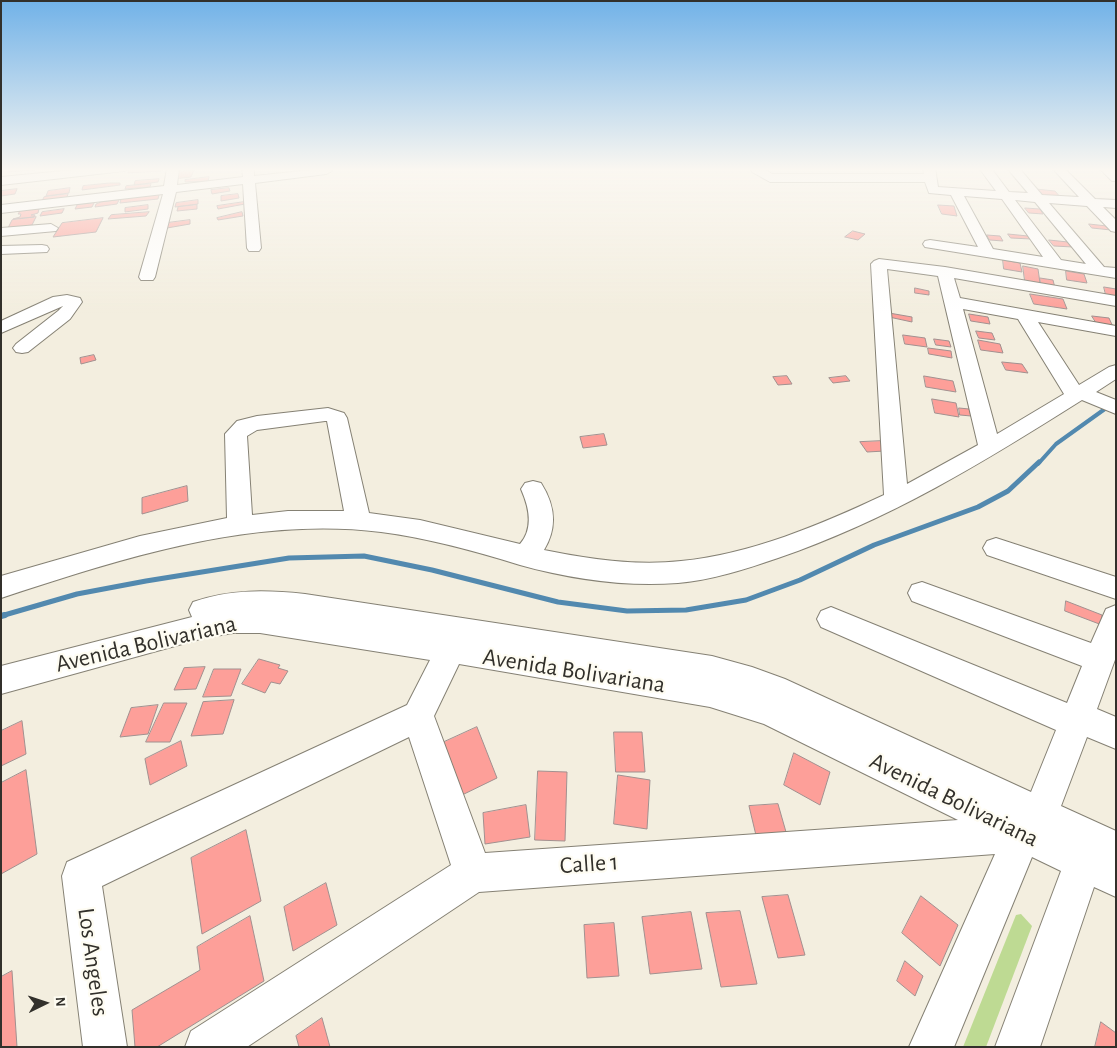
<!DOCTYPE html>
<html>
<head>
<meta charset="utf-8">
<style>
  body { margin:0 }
  #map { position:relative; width:1117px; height:1048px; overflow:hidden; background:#f3eedf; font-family:"Alegreya Sans",sans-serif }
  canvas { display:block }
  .frame { position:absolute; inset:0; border:2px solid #32302b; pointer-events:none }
  .north { position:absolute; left:20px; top:978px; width:50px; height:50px; -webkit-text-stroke:4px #fefcf2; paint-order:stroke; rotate:86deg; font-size:14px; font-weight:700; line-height:20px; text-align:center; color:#32302b }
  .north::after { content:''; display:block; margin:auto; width:18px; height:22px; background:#32302b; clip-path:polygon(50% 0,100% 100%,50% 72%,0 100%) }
</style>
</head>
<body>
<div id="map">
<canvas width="1117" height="1048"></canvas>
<div class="frame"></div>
<div class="north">N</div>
</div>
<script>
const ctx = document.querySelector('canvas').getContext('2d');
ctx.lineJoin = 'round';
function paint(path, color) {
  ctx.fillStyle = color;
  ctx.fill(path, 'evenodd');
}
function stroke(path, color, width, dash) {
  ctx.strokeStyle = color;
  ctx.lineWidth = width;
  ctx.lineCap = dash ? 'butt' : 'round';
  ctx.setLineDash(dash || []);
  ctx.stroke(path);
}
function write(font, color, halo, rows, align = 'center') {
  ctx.font = font + ' "Alegreya Sans",sans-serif';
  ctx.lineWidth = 4.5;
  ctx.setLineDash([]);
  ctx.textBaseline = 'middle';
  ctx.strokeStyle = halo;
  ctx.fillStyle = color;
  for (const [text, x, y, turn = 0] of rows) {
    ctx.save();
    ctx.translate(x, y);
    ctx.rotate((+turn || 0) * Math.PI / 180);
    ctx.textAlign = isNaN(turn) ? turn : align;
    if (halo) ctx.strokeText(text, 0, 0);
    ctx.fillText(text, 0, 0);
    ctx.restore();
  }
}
paint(new Path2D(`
  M1021 914 1032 926 986 1047H963L1016 915Z`), '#beda93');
stroke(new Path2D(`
  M1038 464 1056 444 1109 406`), '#5289af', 4);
stroke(new Path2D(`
  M1 616 77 594 146 581 289 558 364 556 432 570 558 602 627 611 686 610 746 600 800 580 874 545 978 507 1008 491 1039 462`), '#5289af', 5);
stroke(new Path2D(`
  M1 616 5 615`), '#5289af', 6);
const building = new Path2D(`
  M12 168H53L8 172Z
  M146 168H162V171L128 173 129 170Z
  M194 170 191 177 173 179 176 172Z
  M209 177 208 181 185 182V180Z
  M159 179 158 182 134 185 135 181Z
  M110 183H120V185L82 190 83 186Z
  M151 184 150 187 125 189 126 186Z
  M70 188 69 193 46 196 48 191Z
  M229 188 230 191 212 194 211 190Z
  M17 189 15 194 1 196V191Z
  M1036 189 1055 191 1061 198 1041 196Z
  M68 194 66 200 41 203 44 197Z
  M238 194 239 198 221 201V196Z
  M159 195 158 199 120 203 121 199Z
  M119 200 117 204 95 207 96 204 101 202Z
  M198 200V204L175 207 176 203Z
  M244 202 245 204 218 209 217 206Z
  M94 203 92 207 75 209 77 205Z
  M148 205V209L125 212V208Z
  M197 205V209L177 211 178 207Z
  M938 205 954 206 957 216 942 214Z
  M1025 208 1040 209 1043 214 1029 213Z
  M39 209 38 213 31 215H35L34 217 13 219 20 217 21 214H18L20 211Z
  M64 209 62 213 40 216 42 212Z
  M149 212 146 216 108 219 111 215Z
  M242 212 243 216 218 220 217 218Z
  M36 217 32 225 8 228 12 220Z
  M103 218 96 232 53 237 62 223Z
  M190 220V224L167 228V223Z
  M1089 224 1107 226 1111 230 1092 228Z
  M853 231 865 234 858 240 845 237Z
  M1008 234 1028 236 1031 239 1011 238Z
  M987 235 1000 236 1003 241 990 240Z
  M1049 240 1068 242 1073 247 1054 246Z
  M1003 260 1020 263 1022 272 1004 269Z
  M1023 266 1038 269 1040 283 1025 281Z
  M1066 271 1084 274 1087 283 1067 280Z
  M1040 278 1053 280 1055 288 1041 286Z
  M1104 287 1116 289V296L1106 295Z
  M915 288 929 291V295L915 293Z
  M1030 294 1063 299 1067 309 1034 304Z
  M889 313 912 317V322L889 317Z
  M969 314 988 317 990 324 971 321Z
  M1092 316 1109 318 1113 327 1097 324Z
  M976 331 992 333 995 340 979 338Z
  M903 335 925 338 927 347 905 344Z
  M934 339 949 341 951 347 936 345Z
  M978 340 1000 344 1003 353 981 350Z
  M928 348 951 351 952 358 929 354Z
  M94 355 96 360 81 364 80 358Z
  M1002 362 1022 364 1028 373 1006 370Z
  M787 376 792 384 778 385 773 377Z
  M846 376 850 381 833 383 829 378Z
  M924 376 953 381 956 392 926 387Z
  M932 399 956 403 959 417 935 413Z
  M959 408 969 409 971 416 960 415Z
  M604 434 607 445 583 448 580 437Z
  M882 441 885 451 867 452 860 442Z
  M187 486 188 501 142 514V498Z
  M1066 601 1102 615V625L1065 611Z
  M259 659 280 665 278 668 288 671 280 684 271 682 265 693 242 684Z
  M205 667 196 689 174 690 184 668Z
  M214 669H241L231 696 203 697Z
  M234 700 223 734 191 736 203 702Z
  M164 703H187L170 742H146Z
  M158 705 148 734 120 737 131 708Z
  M22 721 26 754 1 766V731Z
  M477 727 497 778 460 796 442 743Z
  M614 732H642L645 772H616Z
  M181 741 187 766 150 785 145 759Z
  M794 753 830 772 820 805 784 785Z
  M26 770 37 854 1 874V783Z
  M538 771 567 772 565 841 535 840Z
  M618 775 650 780 647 829 614 824Z
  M778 804 790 846 759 848 749 806Z
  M526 805 530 837 485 844 483 813Z
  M246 830 261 901 202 934 191 858Z
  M326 883 337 925 293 951 284 907Z
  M788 895 805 955 778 958 762 897Z
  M921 896 958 925 940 966 902 933Z
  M740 911 757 984 721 987 706 913Z
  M691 912 702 969 650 974 642 917Z
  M250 916 264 981 157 1047H135L132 1010 200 970 197 947Z
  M614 923 619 976 587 978 584 925Z
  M905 961 923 976 915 996 897 981Z
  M12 971 17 1047H1V977Z
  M322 1018 330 1047H299L296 1036Z
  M1101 1022 1116 1033V1047H1095Z`);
paint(building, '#fd9f99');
stroke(building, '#a1908f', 1);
const minor = new Path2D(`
  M94 168H130L124 171 1 185V177Z
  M167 168H179L177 185 243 177 242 168H254V176L331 168 332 171 326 174 255 183 261 248 259 251H249L247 248 243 184 176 192 155 277 153 280H141L139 277 163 194 1 213V205L164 186Z
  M751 168H763L772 174H924L923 168H935L938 187 996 191 979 168H991L1009 192 1028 193 1007 168H1019L1042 195 1079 197 1052 168H1064L1095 199 1116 200V208L1103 207 1116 220V232L1111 231 1087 206 1049 203 1104 267 1116 268V278L925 247 923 244 925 241 930 240 978 247 951 195 929 193 925 182H770L752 172ZM964 196 1002 199 1043 257 993 249ZM1015 200 1035 202 1086 264 1061 260Z
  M1099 168H1111L1116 172V181H1112Z
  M51 224 58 228 56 231 1 236V228Z
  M42 245 47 246 49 249 47 252 1 254V246Z
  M879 259 945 267 1116 296V306L954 278 960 298 1116 326V336L1038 322 1079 385 1109 367 1116 365V379L1096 392 1116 400V414L1082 400C984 462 889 520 778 558 746 569 712 580 678 583 626 587 570 579 520 565 475 551 428 538 381 532 251 516 123 558 1 598V576L140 536 227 518 225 434 237 421 257 416 328 408 344 413 347 418 369 513 420 520 520 544C534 528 529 507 521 489L525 483 533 481 541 483C555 505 558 527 544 550 589 559 635 566 681 561 751 554 820 525 884 495L871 264 874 261ZM887 269 938 276 978 445 907 484ZM963 309 1018 319 1064 394 997 434ZM325 421H327L344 511H288L252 515 247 436 257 430Z
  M67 295 80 298 82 302 70 319 28 352 22 353 16 352 13 348 16 344 58 311 63 306 1 333V321L53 297Z
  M996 538 1116 577V599L987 555 983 548 987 541Z
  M922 582 1091 643 1106 609 1116 605V657L1097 709 1116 717V749L1087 737 1061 806 1116 831V897L1094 887 1040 1047H995L1061 871 1032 857 954 1047H909L995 854 479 892 247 1047H185L191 1031 451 865 409 737 102 886 127 1047H83L62 876 67 862 407 705 430 660 260 633H233L204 638 1 694V666L192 617 189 610 193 602C230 589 267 590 305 594L712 656 752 667 785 679 1031 792 1056 730 821 627 817 619 821 611 831 607 1067 703 1082 666 912 601 908 593 912 585ZM459 664 710 707 764 724 958 820 485 853 434 716Z`);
stroke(minor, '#858174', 2);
paint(minor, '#fff');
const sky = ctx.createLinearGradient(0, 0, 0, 314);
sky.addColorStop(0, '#71b2e8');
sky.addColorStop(0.54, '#faf7f1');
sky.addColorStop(1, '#faf7f100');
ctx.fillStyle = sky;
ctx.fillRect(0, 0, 1117, 314);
write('24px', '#32302b', '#fefcf2', [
  ["Avenida Bolivariana",146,644,-13],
  ["Avenida Bolivariana",574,671,9],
  ["Avenida Bolivariana",954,800,26],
  ["Calle 1",589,864,-4],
  ["Los Angeles",93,962,82]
]);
</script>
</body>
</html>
